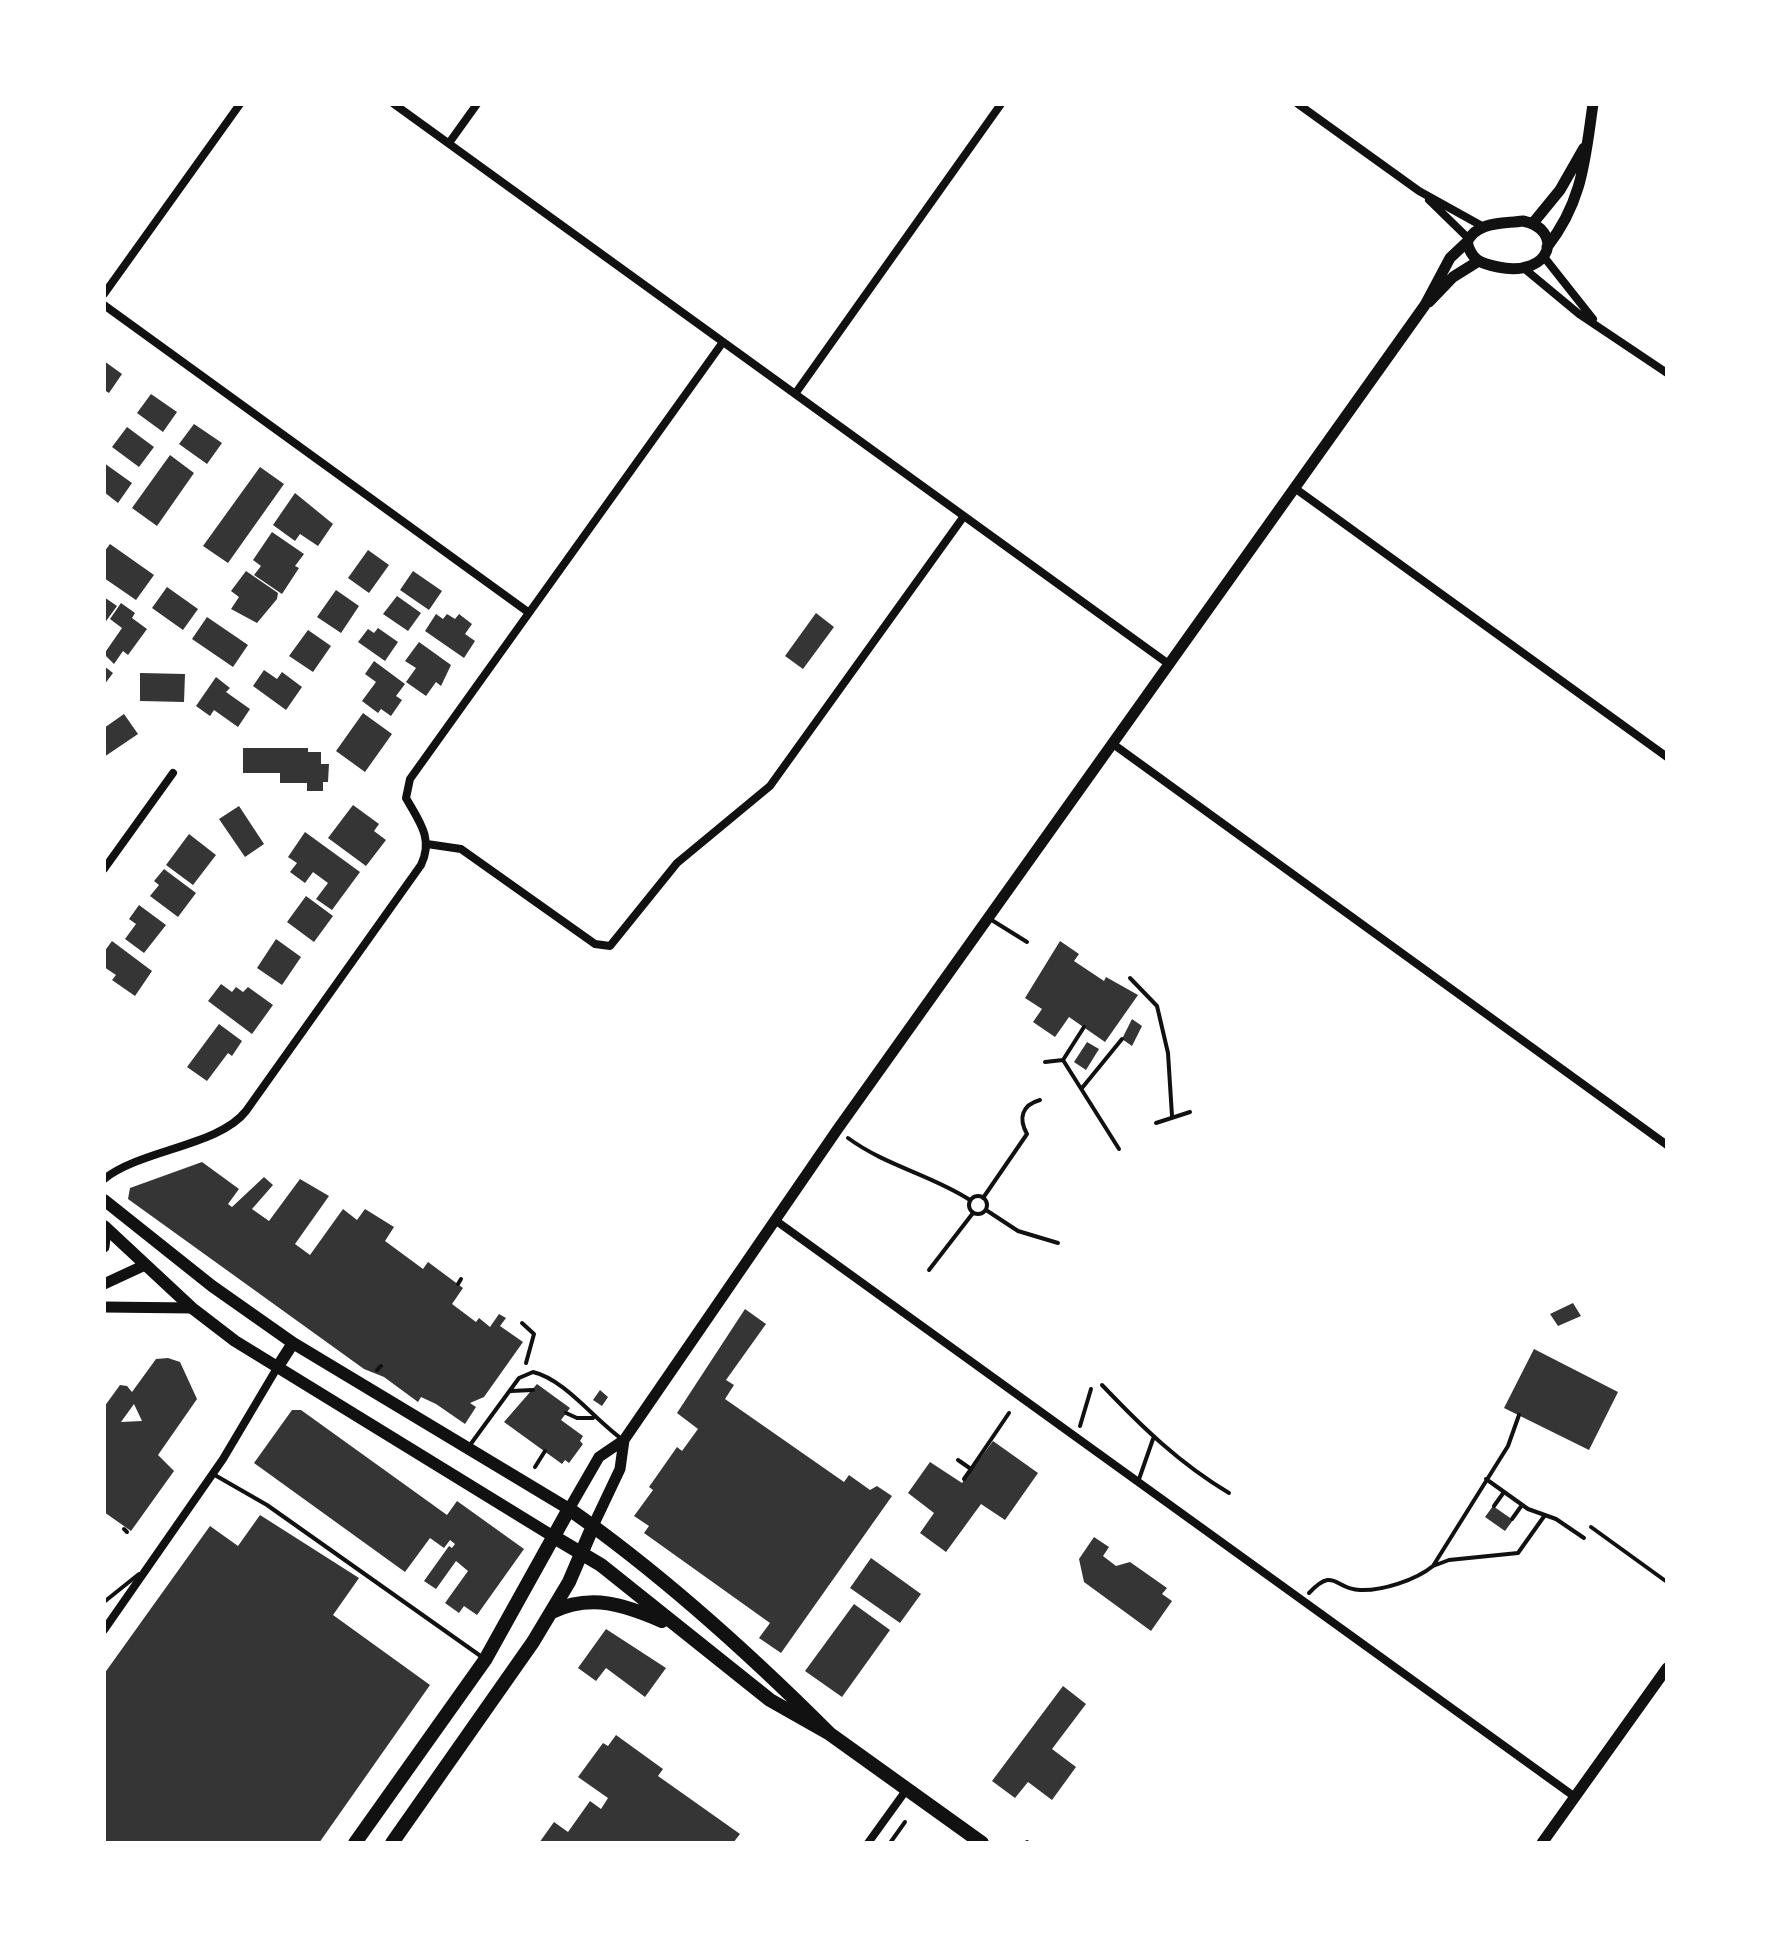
<!DOCTYPE html>
<html>
<head>
<meta charset="utf-8">
<style>
  body { margin:0 }
  #map { position:relative; width:1771px; height:1947px; overflow:hidden; background:#fff; font-family:Jost,sans-serif }
  canvas { display:block }
  .frame { position:absolute; inset:0; border:106px solid #fff; pointer-events:none }
</style>
</head>
<body>
<div id="map">
<canvas width="1771" height="1947"></canvas>
<div class="frame"></div>
</div>
<script>
const ctx = document.querySelector('canvas').getContext('2d');
ctx.lineJoin = 'round';
function paint(path, color) {
  ctx.fillStyle = color;
  ctx.fill(path, 'evenodd');
}
function stroke(path, color, width, dash) {
  ctx.strokeStyle = color;
  ctx.lineWidth = width;
  ctx.lineCap = dash ? 'butt' : 'round';
  ctx.setLineDash(dash || []);
  ctx.stroke(path);
}
paint(new Path2D(`
  M104 361 122 374 109 393 104 390Z
  M151 394 177 412 163 432 137 413Z
  M194 424 222 443 207 464 179 444Z
  M127 427 154 447 139 467 112 447Z
  M170 455 194 473 157 526 132 508Z
  M104 463 132 483 118 503 104 492Z
  M260 467 284 484 228 563 203 546Z
  M295 493 333 524 318 546 300 534 295 541 273 525Z
  M272 532 304 554 295 566 299 568 282 594 254 575 261 566 253 560Z
  M110 544 154 575 136 600 104 578V552Z
  M368 550 389 565 369 593 348 578Z
  M246 571 278 593 277 599 257 623 231 609 239 597 231 591Z
  M413 571 442 591 429 610 400 590Z
  M167 587 198 609 183 630 152 608Z
  M336 590 359 606 341 633 317 617Z
  M397 596 421 613 408 631 383 614Z
  M104 597 117 606 104 624Z
  M121 603 135 613 132 618 147 629 128 655 123 651 114 664 104 654 122 628 110 619Z
  M816 613 834 627 803 669 785 656Z
  M436 614 443 619 447 614 455 619 459 614 472 624 465 634 475 641 464 658 425 631Z
  M207 617 248 645 233 667 192 639Z
  M378 628 398 642 385 661 358 642 368 629 374 633Z
  M308 630 331 646 313 672 289 656Z
  M419 642 451 665 441 686 436 682 426 696 406 682 416 668 405 661Z
  M374 661 405 684 396 696 402 700 391 716 381 709 378 713 362 701 376 682 365 674Z
  M104 666 113 673 104 685Z
  M264 670 277 679 282 672 302 687 286 710 253 686Z
  M140 673 185 674 184 702 140 701Z
  M216 677 230 688 226 692 250 709 238 727 214 710 210 716 196 706Z
  M363 713 392 734 365 772 336 751Z
  M124 714 138 734 104 757V728Z
  M243 748H308V752H321V764H329L328 782H323V791H307V783H280V773H243Z
  M353 805 379 824 374 831 386 840 366 866 328 838Z
  M239 806 264 844 245 857 219 819Z
  M305 832 360 872 332 910 316 899 328 883 313 872 305 883 290 872 297 863 288 857Z
  M189 834 216 855 193 885 166 865Z
  M164 869 196 893 178 917 150 896 159 885 154 881Z
  M306 896 333 916 314 942 287 922Z
  M139 905 166 925 144 953 125 939 136 924 129 919Z
  M276 939 301 957 282 985 257 968Z
  M112 941 152 971 135 996 112 980 116 975 104 967V952Z
  M1060 941 1079 954 1074 961 1104 981 1106 977 1138 995 1105 1042 1069 1017 1055 1037 1033 1022 1042 1009 1025 998Z
  M221 984 232 992 236 987 243 992 248 987 273 1005 252 1034 208 1001Z
  M1132 1019 1142 1026 1132 1046 1122 1039Z
  M219 1024 242 1041 232 1056 228 1053 207 1081 187 1067Z
  M1087 1042 1099 1049 1086 1070 1074 1062Z
  M202 1162 239 1189 228 1204 232 1207 264 1177 273 1185 252 1209 269 1221 300 1179 329 1196 295 1244 310 1255 343 1209 357 1220 365 1209 394 1227 385 1241 423 1269 428 1262 463 1288 452 1304 476 1322 479 1318 490 1327 499 1314 506 1318 500 1326 523 1342 484 1397 470 1403 476 1407 465 1424 436 1404 421 1397 418 1402 384 1377 364 1369 128 1199 130 1188Z
  M1573 1303 1581 1316 1558 1326 1550 1314Z
  M745 1309 766 1324 726 1380 734 1385 725 1399 844 1482 849 1475 870 1490 877 1486 892 1496 781 1653 759 1638 770 1623 644 1533 649 1526 634 1516 653 1490 649 1487 677 1447 682 1451 698 1429 677 1413Z
  M1534 1349 1618 1392 1589 1450 1504 1408Z
  M168 1358 180 1362 197 1399 158 1455 174 1471 131 1531 104 1512V1407L120 1385 127 1386 132 1392 156 1359ZM134 1404 142 1421 121 1422Z
  M537 1384 570 1408 561 1420 583 1436 580 1441 583 1444 569 1463 565 1460 562 1464 504 1422Z
  M600 1390 608 1397 602 1406 593 1400Z
  M292 1410H301L447 1515 457 1501 524 1549 477 1615 464 1606 459 1613 445 1603 468 1571 456 1561 436 1589 424 1581 449 1546 452 1548 455 1544 450 1540 444 1548 430 1538 405 1572 254 1463Z
  M993 1441 1038 1473 1005 1520 981 1504 946 1552 920 1533 934 1513 908 1493 930 1462 962 1483Z
  M1493 1506 1513 1520 1505 1531 1485 1517Z
  M260 1515 359 1578 333 1615 430 1685 319 1843H104V1674L210 1526 238 1546Z
  M1094 1537 1109 1547 1103 1556 1116 1566 1130 1562 1167 1588 1162 1594 1172 1601 1151 1631 1084 1582 1079 1559Z
  M871 1558 921 1594 900 1623 850 1588Z
  M854 1604 890 1630 842 1697 805 1671Z
  M606 1629 666 1668 645 1697 606 1668 596 1681 578 1668Z
  M1063 1686 1086 1704 1052 1749 1076 1767 1052 1800 1028 1782 1015 1798 992 1781Z
  M616 1735 663 1769 658 1776 740 1834 733 1843H539L554 1822 568 1832 590 1801 601 1809 608 1798 578 1777 603 1743 608 1746Z`), '#353535');
stroke(new Path2D(`
  M1063 1060 1084 1027
  M1045 1062 1063 1060 1119 1149
  M1082 1088 1122 1039
  M848 1138C886 1166 932 1175 970 1200
  M969 1205a9 9 0 1 1 18 0a9 9 0 1 1-18 0Z
  M983 1198 1027 1134C1018 1118 1022 1105 1040 1100
  M986 1210 1018 1231 1058 1243
  M929 1270 973 1213
  M458 1284 461 1279
  M522 1323 534 1334 526 1363
  M377 1370 381 1366
  M1080 1426 1091 1389
  M958 1460 971 1469 1009 1413
  M535 1467 545 1451
  M964 1479 971 1469
  M1486 1479 1528 1509 1556 1519 1584 1538
  M1494 1506 1504 1492
  M1512 1519 1522 1505
  M124 1529 127 1532
  M1433 1566 1449 1560 1518 1553 1545 1515
  M1309 1593C1335 1566 1334 1589 1360 1590 1382 1591 1416 1580 1433 1566L1508 1446 1519 1415
  M1027 1842 1028 1843
  M890 1843 905 1822`), '#111', 4);
stroke(new Path2D(`
  M990 919 1027 942
  M1130 978 1157 1006 1168 1053 1172 1116
  M1156 1123 1190 1112
  M1102 1385C1142 1427 1179 1463 1229 1493
  M511 1391 533 1390
  M566 1413 577 1418H593
  M470 1445 519 1378 533 1372C564 1379 595 1420 622 1439
  M213 1474 267 1505 482 1657
  M1138 1482 1153 1439
  M1591 1527 1667 1582
  M104 1602 139 1574`), '#111', 4);
stroke(new Path2D(`
  M394 104 1170 665
  M1298 104 1419 191 1482 226
  M449 143 477 104
  M1429 200 1468 238
  M1544 257 1593 319
  M1526 270 1579 314 1667 373
  M104 294 240 104
  M104 305 528 612
  M795 394 1001 104
  M1296 489 1667 757
  M1113 744 1667 1145
  M427 844 461 849 595 944 610 946 677 863 770 786 964 516
  M104 869 173 773
  M104 1179C142 1149 219 1146 246 1111L421 865C434 839 419 821 406 798L410 779 723 342
  M775 1220 1575 1797
  M104 1630 223 1459 277 1368
  M868 1843 907 1789`), '#111', 8);
stroke(new Path2D(`
  M1523 221C1564 229 1553 278 1498 267 1480 263 1472 261 1467 242 1477 221 1503 224 1523 221Z
  M1533 223 1560 190 1584 148
  M1547 247C1583 201 1585 159 1593 104
  M1429 302 1453 277 1477 262
  M104 1247 106 1229
  M104 1284 145 1265
  M104 1307 192 1308
  M569 1509 599 1457 624 1440 837 1130 1425 305 1450 258 1467 242
  M593 1526 620 1469 624 1440
  M1542 1843 1667 1668`), '#111', 11);
stroke(new Path2D(`
  M104 1200 212 1286 293 1343 569 1509
  M104 1226 192 1308 235 1341 554 1537
  M277 1368 293 1343`), '#111', 12);
stroke(new Path2D(`
  M554 1537 601 1565 770 1700 830 1734 982 1843
  M552 1612C591 1593 625 1605 662 1621
  M355 1843 485 1660 569 1509C663 1575 749 1653 830 1734
  M392 1843 533 1642 569 1582 593 1526`), '#111', 14);
</script>
</body>
</html>
